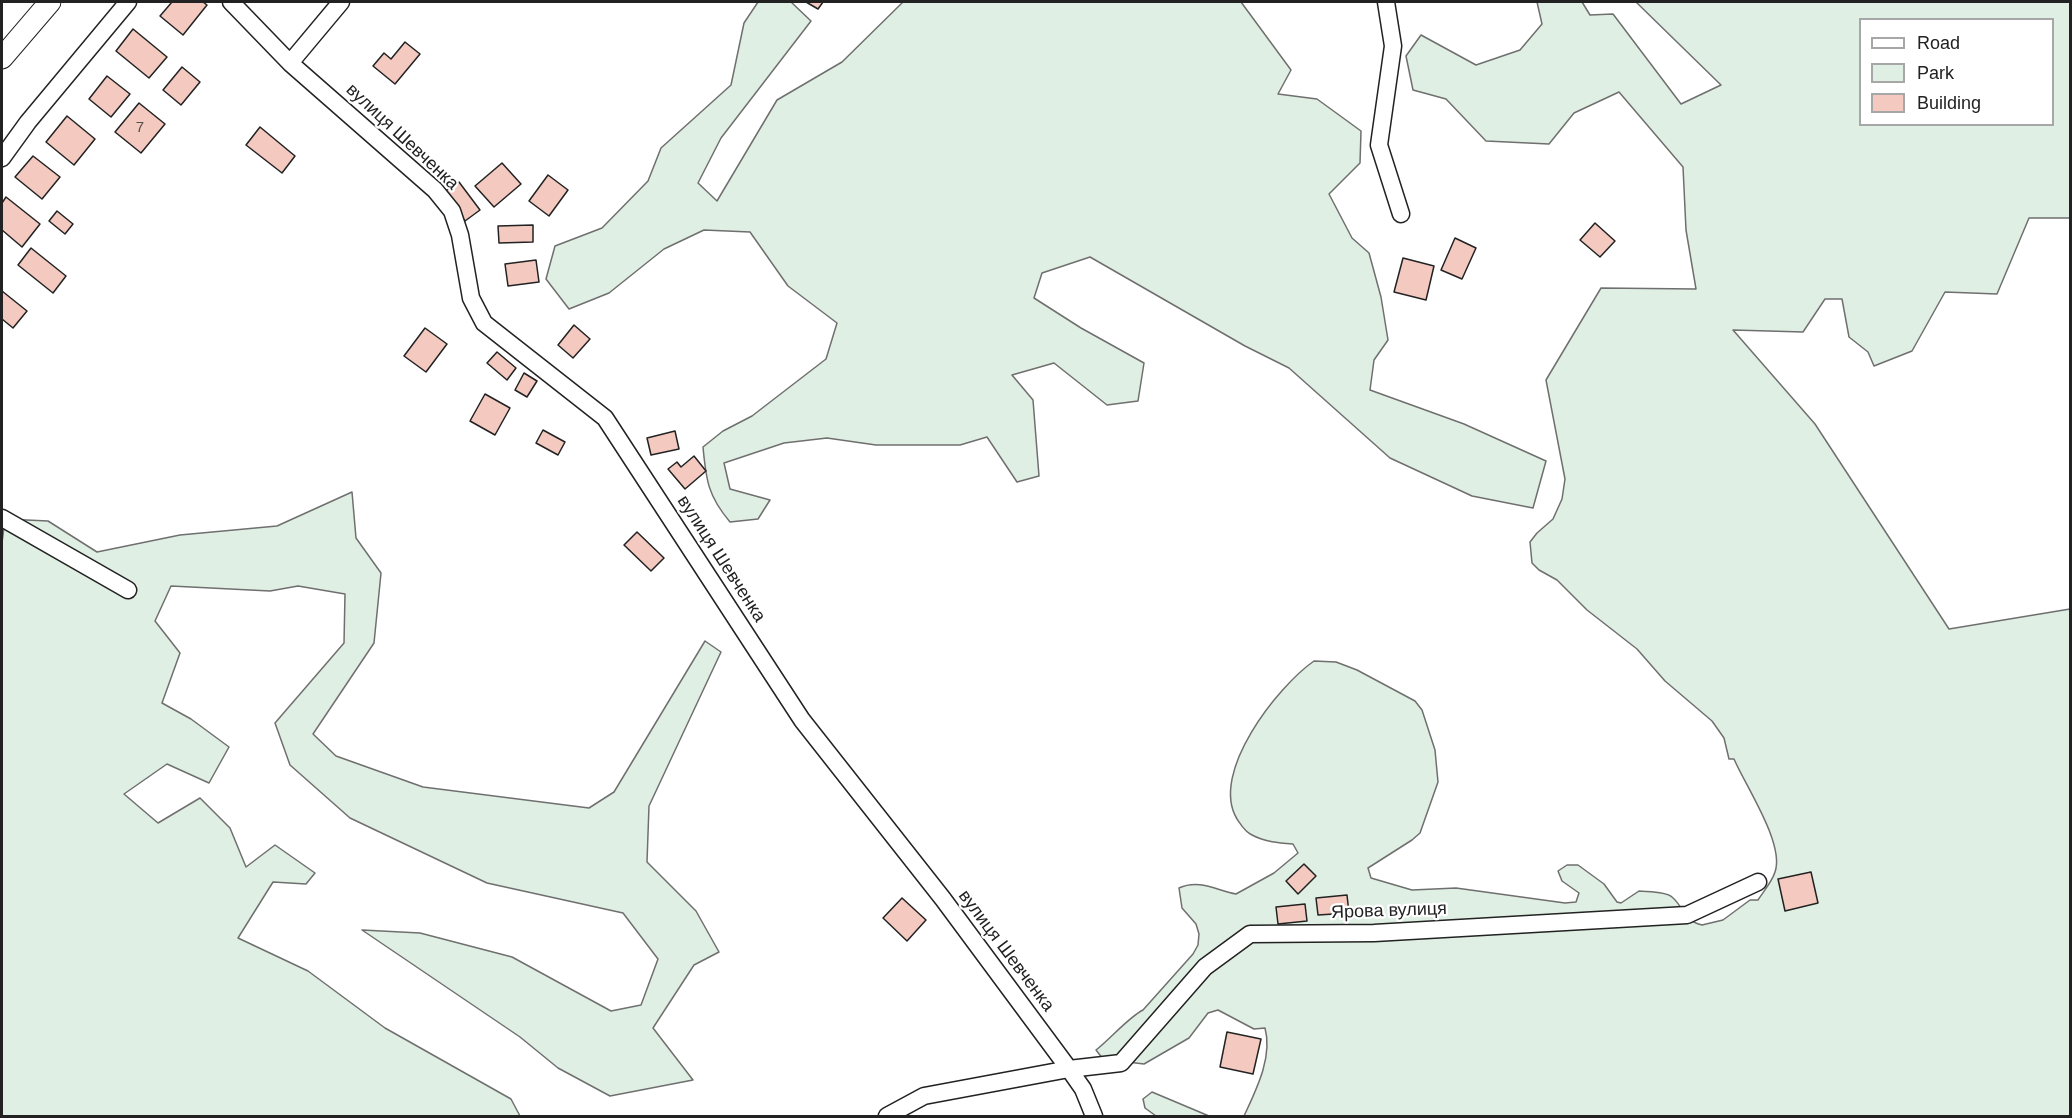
<!DOCTYPE html>
<html>
<head>
<meta charset="utf-8">
<style>
  body { margin:0 }
  #map { position:relative; width:2072px; height:1118px; overflow:hidden; background:#fff; font-family:Helvetica,sans-serif }
  canvas { display:block }
  .frame { position:absolute; inset:0; border:3px solid #222; pointer-events:none }
  .legend { position:absolute; left:1859px; top:18px; width:195px; height:108px; box-sizing:border-box; background:#fff; border:2px solid #a7a7a7; margin:0; padding:8px 10px; list-style:none; font-size:18px; color:#222 }
  .legend li { display:flex; align-items:center; gap:12px; height:30px }
  .legend b { width:30px; border:2px solid #a7a7a7 }
</style>
</head>
<body>
<div id="map">
<canvas width="2072" height="1118"></canvas>
<div class="frame"></div>
<ul class="legend">
<li><b style="height:8px;background:#fff"></b>Road</li>
<li><b style="height:16px;background:#e0efe3"></b>Park</li>
<li><b style="height:16px;background:#f3c9c0"></b>Building</li>
</ul>
</div>
<script>
const ctx = document.querySelector('canvas').getContext('2d');
ctx.lineJoin = 'round';
function paint(path, color) {
  ctx.fillStyle = color;
  ctx.fill(path, 'evenodd');
}
function stroke(path, color, width, dash) {
  ctx.strokeStyle = color;
  ctx.lineWidth = width;
  ctx.lineCap = dash ? 'butt' : 'round';
  ctx.setLineDash(dash || []);
  ctx.stroke(path);
}
function write(font, color, halo, rows, align = 'center') {
  ctx.font = font + ' Helvetica,sans-serif';
  ctx.lineWidth = 4.5;
  ctx.setLineDash([]);
  ctx.textBaseline = 'middle';
  ctx.strokeStyle = halo;
  ctx.fillStyle = color;
  for (const [text, x, y, turn = 0] of rows) {
    ctx.save();
    ctx.translate(x, y);
    ctx.rotate((+turn || 0) * Math.PI / 180);
    ctx.textAlign = isNaN(turn) ? turn : align;
    if (halo) ctx.strokeText(text, 0, 0);
    ctx.fillText(text, 0, 0);
    ctx.restore();
  }
}
const green = new Path2D(`
  M758 2H791L811 21 721 138 698 183 717 201 777 100 842 62 903 2H1241L1291 70 1278 94 1317 99 1361 131 1360 163 1329 194 1352 238 1369 253 1381 297 1388 340 1374 360 1370 390 1464 424 1546 461 1533 508 1472 496 1390 458 1289 368 1245 346 1090 257 1042 273 1034 298 1081 328 1144 363 1138 401 1107 405 1054 363 1012 375 1033 400 1039 476 1017 482 987 437 960 445H876L827 438 784 443 724 463 730 489 770 500 758 519 730 522C708 496 706 480 703 447L723 431 752 416 826 359 837 323 788 286 750 232 704 230 664 249 609 293 569 309 546 279 555 246 602 228 648 181 661 148 731 85 744 23Z
  M1537 2H1582L1590 15 1613 14 1681 104 1721 85 1636 2H2070V218H2029L1997 294 1945 292 1912 351 1874 366 1868 352 1849 337 1842 299H1825L1803 332 1733 330 1815 424 1949 629 2070 609V1116H1244C1256 1090 1273 1057 1265 1028L1254 1029 1218 1010 1208 1013 1189 1038 1144 1064 1103 1059 1096 1050C1110 1039 1129 1017 1143 1010L1193 954 1198 945 1199 934 1196 924 1182 908 1179 888C1199 879 1216 890 1236 894L1274 873 1298 853 1293 844C1279 843 1265 842 1252 835 1245 832 1241 825 1237 819 1209 773 1278 686 1314 661L1336 662 1357 670 1415 701 1422 710 1435 750 1438 782 1420 833 1412 840 1368 868 1371 878 1412 890 1456 888 1565 903 1576 902 1579 893 1562 881 1558 871 1567 865H1578L1604 884 1617 902 1621 903 1639 891C1648 892 1665 891 1672 897 1686 909 1680 919 1702 925L1723 920 1750 900H1758C1763 892 1772 882 1775 872 1785 844 1745 785 1734 759H1729L1724 738 1712 721 1665 681 1637 649 1587 610 1557 580 1539 570 1532 563 1530 542 1537 533 1553 519 1562 499 1565 479 1546 380 1601 288 1696 289 1686 230 1683 167 1619 92 1574 113 1549 144 1486 141 1446 99 1413 90 1406 56 1421 35 1476 65 1520 50 1542 24ZM1860 20H2052V124H1860Z
  M352 492 356 538 381 573 374 643 313 734 336 756 423 787 589 808 614 792 705 641 721 652 649 806 647 862 696 911 719 952 694 965 653 1028 693 1080 610 1096 558 1068 520 1037 362 930 420 933 512 957 611 1011 641 1005 658 959 623 913 487 883 350 818 290 765 275 723 344 643 345 594 298 586 270 591 171 586 155 621 180 653 162 703 191 719 229 747 209 783 167 764 124 794 158 823 200 798 230 828 246 867 275 845 315 873 306 884 273 882 238 938 308 971 385 1028 511 1099 520 1116H2V543L5 519 48 521 97 552 180 535 277 526Z
  M1152 1092 1209 1116H1156L1145 1108 1143 1099Z`);
paint(green, '#e0efe3');
stroke(green, '#6f6f6f', 1.5);
const building = new Path2D(`
  M172 2H203L207 5 183 35 160 16Z
  M806 2H823L818 9Z
  M133 29 167 57 149 78 116 51Z
  M405 42 420 54 395 84 373 66 384 53 391 59Z
  M182 67 200 82 181 105 163 90Z
  M107 76 130 94 111 117 89 99Z
  M139 103 165 124 141 153 115 132Z
  M67 116 95 139 74 165 46 142Z
  M260 127 295 156 282 173 246 145Z
  M33 156 60 177 42 199 15 177Z
  M502 163 521 184 494 207 475 186Z
  M548 175 568 190 549 216 529 201Z
  M459 182 480 210 465 221 444 192Z
  M6 197 40 224 22 247 2 230V203Z
  M57 211 73 224 65 234 49 221Z
  M1595 223 1615 241 1600 257 1580 240Z
  M533 225V242L499 243 498 226Z
  M1455 238 1476 248 1462 279 1441 270Z
  M31 248 66 276 53 293 18 265Z
  M1403 258 1434 266 1426 300 1394 292Z
  M536 260 539 282 508 286 505 264Z
  M2 291 27 311 13 328 2 319Z
  M574 325 590 339 573 358 558 345Z
  M425 328 447 344 426 372 404 356Z
  M497 352 516 368 507 380 487 363Z
  M524 373 537 381 527 397 515 390Z
  M485 394 510 408 495 435 470 421Z
  M543 430 565 442 558 455 536 443Z
  M675 431 679 449 651 455 647 438Z
  M694 456 706 471 685 489 668 469 677 462 681 467Z
  M637 532 664 558 651 571 624 545Z
  M1304 864 1316 876 1298 894 1286 881Z
  M1811 872 1818 903 1785 911 1778 879Z
  M1347 895 1349 913 1318 915 1316 898Z
  M902 898 926 920 907 941 883 918Z
  M1305 904 1307 921 1278 924 1276 907Z
  M1227 1032 1261 1039 1253 1074 1220 1067Z`);
paint(building, '#f3c9c0');
stroke(building, '#222', 1.5);
const minor = new Path2D(`
  M231 2 290 63 435 190 452 211 460 235 471 298 484 323 605 418 802 720 943 899 1069 1069 1083 1089 1094 1116
  M1386 2 1393 46 1379 145 1401 214
  M290 63 341 2
  M2 158 28 122 128 2
  M2 518 128 590
  M887 1116 924 1096 1069 1069 1121 1063 1205 967 1250 934 1374 933 1687 915 1758 882`);
const tertiary = new Path2D(`
  M2 58 50 2`);
stroke(minor, '#222', 19);
stroke(tertiary, '#222', 23);
stroke(minor, '#fff', 16);
stroke(tertiary, '#fff', 21);
write('15px', '#564c4a', null, [
  ["7",140,128]
]);
write('18px', '#222', '#fff', [
  ["вулиця Шевченка",402,137,43],
  ["вулиця Шевченка",721,559,57],
  ["Ярова вулиця",1389,911,-2],
  ["вулиця Шевченка",1006,951,53]
]);
</script>
</body>
</html>
